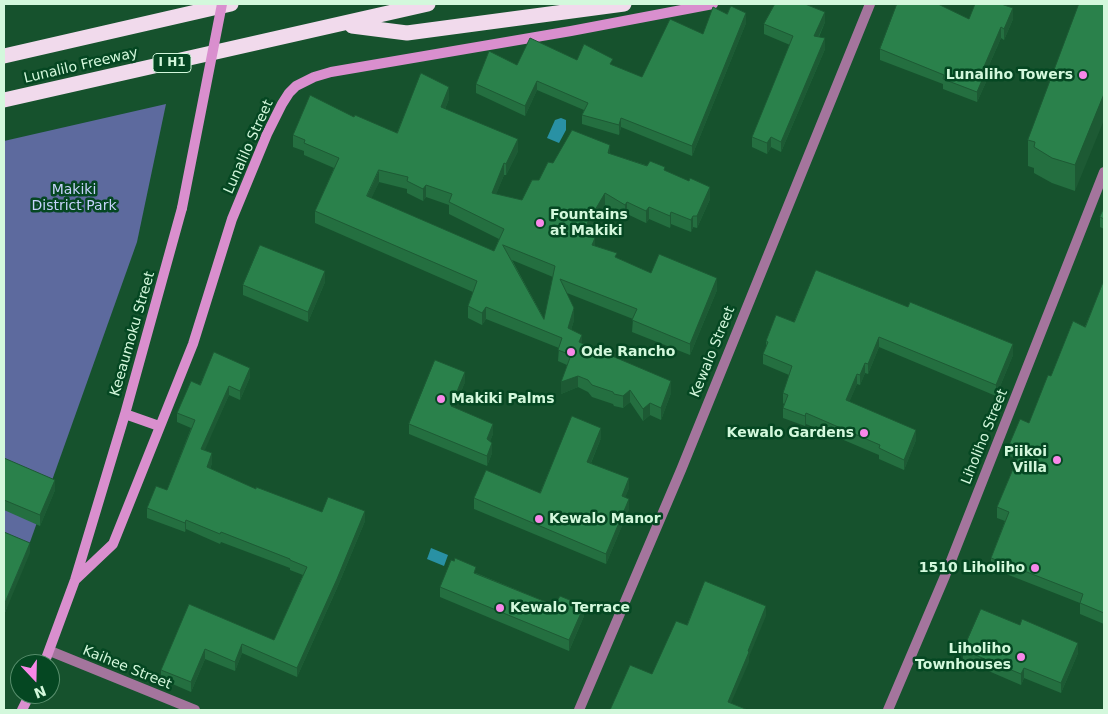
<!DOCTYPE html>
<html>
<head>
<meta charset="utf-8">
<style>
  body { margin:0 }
  #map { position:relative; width:1108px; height:714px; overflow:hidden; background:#16522d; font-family:"DejaVu Sans",sans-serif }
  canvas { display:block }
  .frame { position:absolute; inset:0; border:5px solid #d3f8dc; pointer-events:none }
  .north { position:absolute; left:10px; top:654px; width:50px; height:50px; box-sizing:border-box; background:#054722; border:1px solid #578e6c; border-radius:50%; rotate:159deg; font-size:14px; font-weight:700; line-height:20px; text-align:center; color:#d3f8dc }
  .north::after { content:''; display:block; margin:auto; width:18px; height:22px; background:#f888e9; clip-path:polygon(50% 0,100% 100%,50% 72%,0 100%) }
</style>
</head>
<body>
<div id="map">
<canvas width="1108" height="714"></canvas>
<div class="frame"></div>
<div class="north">N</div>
</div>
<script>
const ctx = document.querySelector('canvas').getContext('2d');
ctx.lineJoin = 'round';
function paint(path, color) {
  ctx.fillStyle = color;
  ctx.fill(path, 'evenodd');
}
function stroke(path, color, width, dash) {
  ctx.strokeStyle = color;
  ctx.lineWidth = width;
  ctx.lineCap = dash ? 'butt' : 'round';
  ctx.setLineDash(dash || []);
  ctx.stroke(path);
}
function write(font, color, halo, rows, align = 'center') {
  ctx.font = font + ' "DejaVu Sans",sans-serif';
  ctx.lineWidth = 5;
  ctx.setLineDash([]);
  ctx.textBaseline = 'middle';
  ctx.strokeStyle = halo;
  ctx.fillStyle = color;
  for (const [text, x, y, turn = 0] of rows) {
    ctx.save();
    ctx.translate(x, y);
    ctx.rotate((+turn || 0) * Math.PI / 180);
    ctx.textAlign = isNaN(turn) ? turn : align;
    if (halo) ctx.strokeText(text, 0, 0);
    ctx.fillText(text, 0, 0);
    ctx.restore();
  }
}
paint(new Path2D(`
  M166 104 137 242 4 615V141Z`), '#5d6a9e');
paint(new Path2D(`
  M561 118 566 120V130L559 143 547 138 555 120Z
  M431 548 448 555 444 566 427 559Z`), '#2991a4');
stroke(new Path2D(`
  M50 651 195 710
  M579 710 681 470 870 4
  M888 710 945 576 1104 172`), '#a4759d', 10);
stroke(new Path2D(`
  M125 414 159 426
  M75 580 113 544 193 344 232 219 267 134 282 104 289 93 296 86 314 77 331 72 571 31 713 4
  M44 664 75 580 125 414 182 208
  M22 710 30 694`), '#d98fce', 10);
stroke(new Path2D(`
  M352 26 407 33 624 4
  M4 56 231 4
  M4 100 428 4`), '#f1daec', 15);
stroke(new Path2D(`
  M182 208 222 4`), '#d98fce', 10);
paint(new Path2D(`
  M1079 4 1075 191 1052 183 1034 173V168L1028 166V140Z
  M969 19H1013L1004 40 1001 38 986 72V82L977 102 943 89V84L880 60V49Z
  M825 22 819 37 825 49 781 152 771 147 767 154 752 147V137L790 45 764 34V24Z
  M746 23 692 156 621 127 619 135 582 124V115L584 110 537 90 525 116 476 93V84L517 65 577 60 613 66 642 77 703 34Z
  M449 99 445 109 518 151 506 175H504L496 194 522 200 553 163 610 154 665 171 710 199 697 228 693 227 691 232 671 224 670 228 649 219 646 223 627 214 625 217 605 205 587 236 595 246 617 258 651 273 717 290 690 355 632 332 633 319 567 293 574 320 571 330 582 344 671 393 661 420 650 415 643 421 630 402 623 408 614 406 613 404 592 397 588 392 578 387 561 394 567 365 558 361 559 348 486 319 482 325 468 318V306L473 292 315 223V211L334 168 304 155V151L293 147V135L354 117 397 133ZM379 182 407 189V193L423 201 426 197 449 205V214L499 239 494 251 371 198ZM512 260 553 277 544 319Z
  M1104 208V229L1100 227V217Z
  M325 282 308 322 243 295V285Z
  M1104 283V624L1080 614V603L991 568V558L1005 521 997 518V507L1017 459 1009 456V445L1029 423 1051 376 1085 327Z
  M794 322 1013 355 996 396 879 347 868 374 865 373 860 385 857 384 849 402 916 440 904 470 879 459V455L806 424 805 426 783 418V408L784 404 783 403V393L789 375 763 364V354L766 347V341Z
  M250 377 240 400 229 395 204 450 212 463 210 469 256 489 322 512 365 521 337 588 297 677 242 653 235 671 205 659 191 692 161 679V670L189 604 274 640 303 575 290 570V568L221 542 220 544 186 529 185 532 147 518V508L167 490 191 428 177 422V413L200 385Z
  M465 382 454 408 493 434 490 441 492 453 487 466 409 434V424Z
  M601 438 591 463 629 488 625 497 629 509 606 564 474 509V498L540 493Z
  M4 458 55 490 40 526 4 510Z
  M476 573 551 604 584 616 569 651 440 597V587Z
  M963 650 1078 653 1061 693 1024 678 1021 685 963 660Z`), '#246f40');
paint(new Path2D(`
  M1013 8V19L1004 40V29Z
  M825 12V22L814 46V36Z
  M746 13V23L692 156V146Z
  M1001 27V38L986 72V82L977 102V92L983 69Z
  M825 38V49L781 152V142Z
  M537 81V90L525 116V106Z
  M449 87V99L441 119V107Z
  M1104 94V120L1075 191V165Z
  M621 118V127L619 135V125Z
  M771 137V147L767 154V143Z
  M518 139V151L506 175V164Z
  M610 145V157L608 153Z
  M504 163V175L492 205V193Z
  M379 170V182L367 208V196Z
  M426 185V197L423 201V189Z
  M710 187V199L697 228V216Z
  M605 193V205L581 246V234Z
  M627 202V214L625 217V205Z
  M649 207V219L646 223V211Z
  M671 212V224L670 228V216Z
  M693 216V227L691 232V220Z
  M595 238V249L592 245Z
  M325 271V282L308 322V312Z
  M717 278V290L690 355V344Z
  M486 307V319L482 325V313Z
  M574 308V320L568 340V328Z
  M582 335V347L579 342Z
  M879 337V347L868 374V364Z
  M1013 344V355L996 396V385Z
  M865 363V373L860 385V375Z
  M250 368V377L240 400V391Z
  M465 372V382L451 416V406Z
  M857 374V384L846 410V400Z
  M578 376V387L561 394V382Z
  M671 381V393L661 420V408Z
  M229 386V395L201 459V449Z
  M630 390V402L623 408V396Z
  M650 403V415L643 421V409Z
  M806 413V424L805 426V416Z
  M493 424V434L487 449V439Z
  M601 428V438L587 472V462Z
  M916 430V440L904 470V460Z
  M492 443V453L487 466V456Z
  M212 453V463L207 477V467Z
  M629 478V488L622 506V496Z
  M55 480V490L40 526V515Z
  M629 499V509L606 564V554Z
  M365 511V521L337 588 297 677V668Z
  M186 520V529L185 532V523Z
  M30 543V553L4 615V605Z
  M584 606V616L569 651V640Z
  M766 606V616L749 657V662L728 710V702Z
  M1078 643V653L1061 693V683Z
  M242 644V653L235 671V662Z
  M205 649V659L191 692V682Z
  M1024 668V678L1021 685V674Z`), '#1d5a34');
const building = new Path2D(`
  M775 4H805L825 12 814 36 825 38 781 142 771 137 767 143 752 137 793 36 764 24Z
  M897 4H938L969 19 975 4H1001L1013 8 1004 29 1001 27 983 69 986 71 977 92 943 79 944 75 880 49Z
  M1079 4H1101L1104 5V94L1075 165 1052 158 1034 147 1035 142 1028 140Z
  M731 6 746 13 692 146 621 118 619 125 582 115 588 103 537 81 525 106 476 84 489 51 517 65 530 38 577 60 584 44 613 59 610 64 642 77 670 19 703 34 713 7 727 14Z
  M421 73 449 87 441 107 518 139 506 164 504 163 492 193 522 200 532 180H539L548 162 553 163 572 130 610 145 608 153 647 166 650 161 665 167 664 170 689 181 690 178 710 187 697 216H693L691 220 671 212 670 216 649 207 646 211 627 202 625 205 605 193 581 234 595 238 592 245 617 253 615 257 651 273 659 254 717 278 690 344 632 320 637 309 560 279 574 308 568 328 582 335 579 342 671 381 661 408 650 403 643 409 630 390 623 396 614 394 613 392 592 385 588 380 578 376 561 382 571 355 558 350 562 338 486 307 482 313 468 306 477 281 315 211 339 158 304 143 305 140 293 135 310 95 354 117 355 115 397 133ZM379 170 408 177 407 181 423 189 426 185 452 194 449 202 504 229 494 251 367 196ZM503 245 555 266 544 319Z
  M1104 208V219L1100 217Z
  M260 245 325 271 308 312 243 285Z
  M816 270 908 307 910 302 1013 344 996 385 879 337 868 364 865 363 860 375 857 374 846 400 916 430 904 460 879 448 880 445 806 413 805 416 783 408 788 395 783 393 792 366 763 354 768 342 766 341 776 315 794 322Z
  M1103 283H1104V613L1080 603 1083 594 991 558 1009 512 997 507 1021 450 1009 445 1020 419 1029 423 1048 375 1051 376 1073 321 1085 327Z
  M214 352 250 368 240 391 229 386 201 449 212 453 207 467 256 489V487L322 512 328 497 365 511 337 579 297 668 242 644 235 662 205 649 191 682 161 670 189 604 274 640 307 567 290 560V559L221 532 220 534 186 520 185 523 147 508 156 486 167 490 195 420 177 413 191 381 200 385Z
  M435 360 465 372 451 406 493 424 487 439 492 443 487 456 409 424Z
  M572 416 601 428 587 462 629 478 622 496 629 499 606 554 474 498 486 470 540 493Z
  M4 458 55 480 40 515 4 500Z
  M4 532 30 543 4 605Z
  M455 558 476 567 474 573 551 604 553 599 557 601 560 596 584 606 569 640 440 587 451 560 454 561Z
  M705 581 766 606 748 651 749 652 728 702 748 710H610L630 665 652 674 676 621 687 625Z
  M981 609 1020 625 1022 619 1078 643 1061 683 1024 668 1021 674 963 650Z`);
paint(building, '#2a814b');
stroke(building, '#1d5a34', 1);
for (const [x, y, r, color] of [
  [1083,75,5,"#f888e9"],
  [540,223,5,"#f888e9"],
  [571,352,5,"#f888e9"],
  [441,399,5,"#f888e9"],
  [864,433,5,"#f888e9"],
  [1057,460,5,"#f888e9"],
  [539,519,5,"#f888e9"],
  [1035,568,5,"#f888e9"],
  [500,608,5,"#f888e9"],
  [1021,657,5,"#f888e9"]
]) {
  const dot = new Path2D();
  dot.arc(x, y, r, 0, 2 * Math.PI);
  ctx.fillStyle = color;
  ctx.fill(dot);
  stroke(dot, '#054722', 2);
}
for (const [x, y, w] of [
  [172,63,38]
]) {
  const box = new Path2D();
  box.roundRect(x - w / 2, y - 9.5, w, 19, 4);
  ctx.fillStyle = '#054722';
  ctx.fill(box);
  stroke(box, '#d3f8dc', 1);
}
write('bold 12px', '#d3f8dc', null, [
  ["I H1",172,63]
]);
write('14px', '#d3f8dc', '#054722', [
  ["Lunalilo Freeway",81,66,-13],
  ["Lunalilo Street",249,147,-66],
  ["Keeaumoku Street",133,334,-74],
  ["Kewalo Street",713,352,-68],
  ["Liholiho Street",985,437,-68],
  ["Kaihee Street",127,668,22]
]);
write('bold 14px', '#d3f8dc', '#054722', [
  ["Lunaliho Towers",1073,75],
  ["Fountains",550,215,"left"],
  ["at Makiki",550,231,"left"],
  ["Ode Rancho",581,352,"left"],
  ["Makiki Palms",451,399,"left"],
  ["Kewalo Gardens",854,433],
  ["Piikoi",1047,452],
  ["Villa",1047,468],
  ["Kewalo Manor",549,519,"left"],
  ["1510 Liholiho",1025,568],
  ["Kewalo Terrace",510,608,"left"],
  ["Liholiho",1011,649],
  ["Townhouses",1011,665]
], 'right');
write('14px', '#c6d3fc', '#054722', [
  ["Makiki",74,190],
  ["District Park",74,206]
]);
</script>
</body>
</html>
